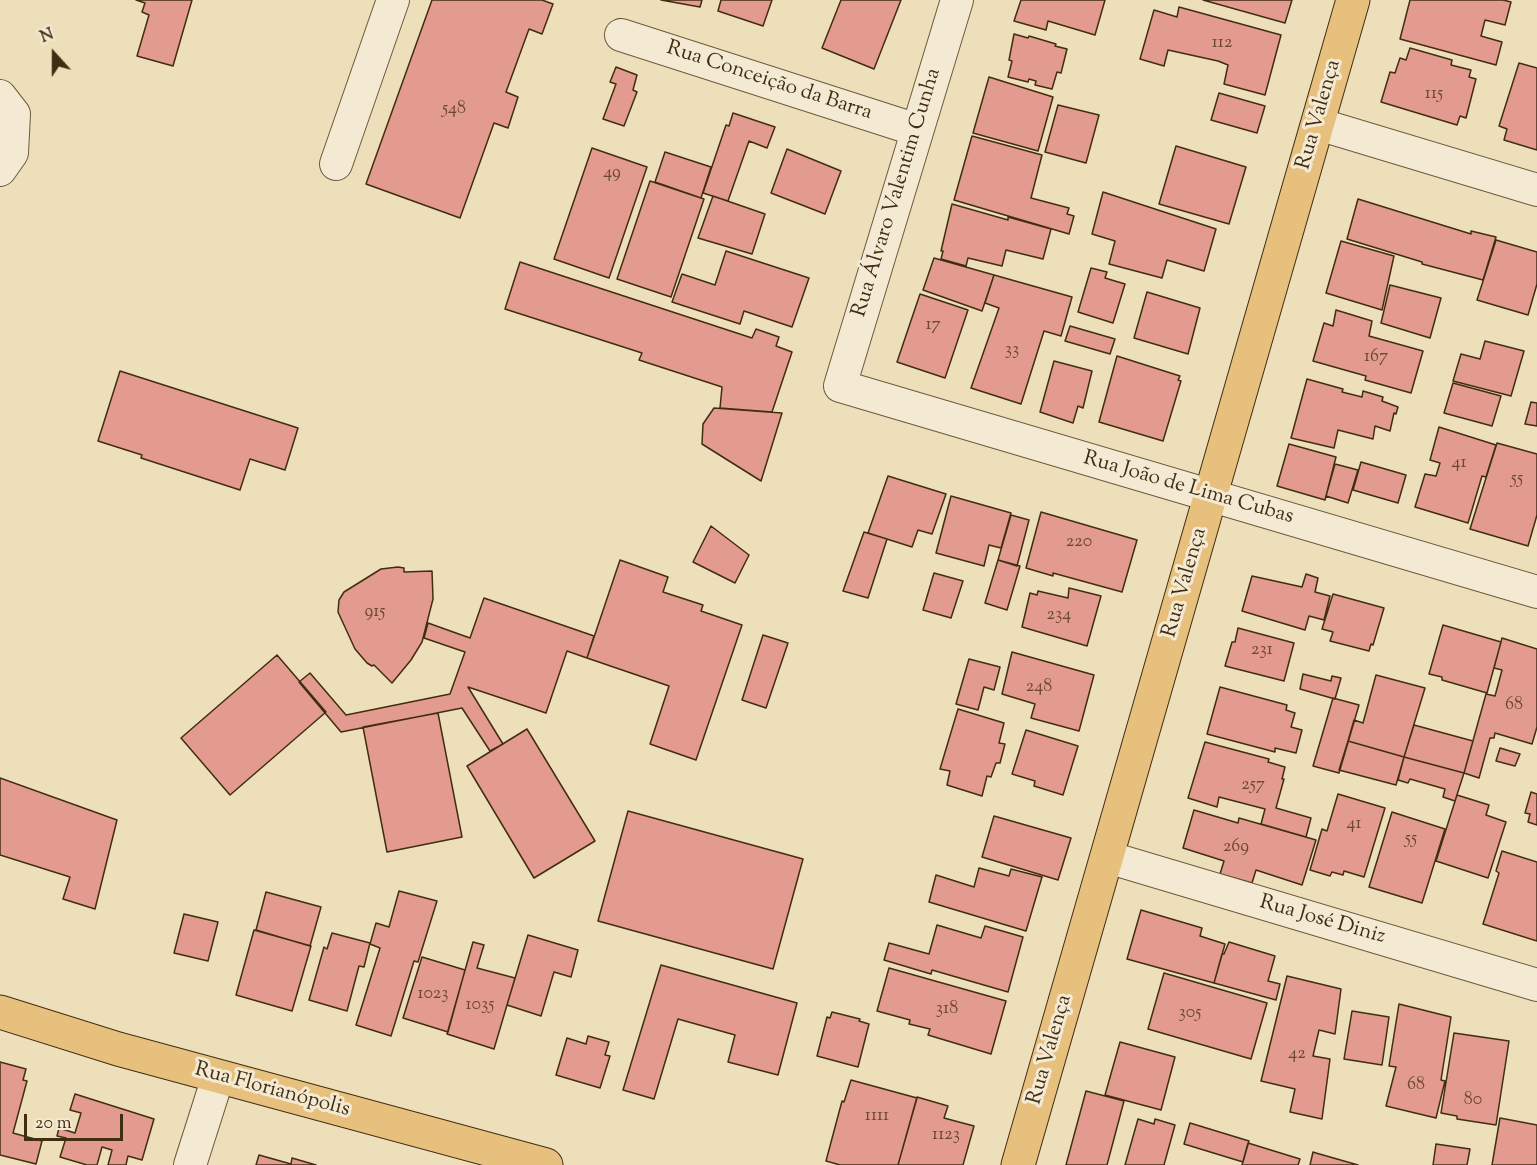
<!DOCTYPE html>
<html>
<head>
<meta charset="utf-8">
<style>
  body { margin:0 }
  #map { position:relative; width:1537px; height:1165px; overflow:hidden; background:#eedfbb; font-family:"Sorts Mill Goudy",serif }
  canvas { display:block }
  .north { position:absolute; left:24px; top:24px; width:60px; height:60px; -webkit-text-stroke:4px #f4ead3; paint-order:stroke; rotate:339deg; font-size:16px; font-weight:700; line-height:24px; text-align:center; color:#412d12 }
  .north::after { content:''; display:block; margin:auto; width:21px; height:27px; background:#412d12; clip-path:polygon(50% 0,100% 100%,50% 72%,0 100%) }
  .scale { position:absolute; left:24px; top:1114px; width:99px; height:27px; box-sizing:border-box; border:3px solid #412d12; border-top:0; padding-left:8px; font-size:18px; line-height:21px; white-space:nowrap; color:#412d12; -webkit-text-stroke:4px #f4ead3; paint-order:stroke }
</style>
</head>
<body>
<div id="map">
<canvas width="1537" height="1165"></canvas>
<div class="north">N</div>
<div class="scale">20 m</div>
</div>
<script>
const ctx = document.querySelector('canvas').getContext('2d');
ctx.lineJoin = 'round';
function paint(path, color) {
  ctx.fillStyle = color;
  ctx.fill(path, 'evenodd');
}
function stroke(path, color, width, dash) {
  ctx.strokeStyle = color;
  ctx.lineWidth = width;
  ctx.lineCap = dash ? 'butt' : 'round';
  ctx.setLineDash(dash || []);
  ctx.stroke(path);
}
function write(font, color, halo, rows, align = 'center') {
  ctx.font = font + ' "Sorts Mill Goudy",serif';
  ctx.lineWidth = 6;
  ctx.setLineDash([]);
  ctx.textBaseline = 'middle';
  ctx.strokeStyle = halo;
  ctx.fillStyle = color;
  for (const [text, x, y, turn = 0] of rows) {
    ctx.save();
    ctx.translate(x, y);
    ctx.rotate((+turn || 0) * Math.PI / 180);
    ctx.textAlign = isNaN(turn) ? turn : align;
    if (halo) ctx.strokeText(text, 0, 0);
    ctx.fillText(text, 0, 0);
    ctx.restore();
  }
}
const building = new Path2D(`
  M136 0H192L173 66 137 56 149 15 142 12 145 3Z
  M432 0H542L553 4 542 34 529 29 506 92 518 97 508 128 494 123 460 218 366 184Z
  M661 0H702L700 7Z
  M721 0H772L763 26 718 11Z
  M841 0H901L874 69 822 48Z
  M1021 0H1105L1095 35 1048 21 1046 30 1014 21Z
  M1203 0H1292L1285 23Z
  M1410 0H1503L1511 2 1505 25 1485 20 1481 36 1502 42 1496 65 1400 39Z
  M1179 7 1281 35 1265 95 1224 84 1228 65 1218 61 1168 50 1164 66 1140 59 1154 10 1177 17Z
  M1014 34 1028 38 1029 36 1056 44 1055 46 1067 49 1061 73 1057 72 1052 89 1035 85 1036 81 1029 79 1028 82 1008 77 1012 61 1009 60Z
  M1410 48 1452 60 1451 65 1471 70 1469 77 1476 79 1466 118 1460 116 1457 125 1381 102 1390 72 1395 73 1400 58 1406 60Z
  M1519 63 1537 68V150L1504 140 1507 129 1499 126Z
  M616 67 637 75 633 90 637 92 624 126 603 119 616 84 610 82Z
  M989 77 1053 97 1038 151 973 133Z
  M1219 93 1265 106 1257 133 1211 120Z
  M1058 105 1099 115 1086 163 1045 152Z
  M733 113 775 127 767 148 749 141 728 201 703 193 726 125 729 126Z
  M972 136 1042 155 1031 198 1069 208 1067 214 1074 216 1069 234 954 200Z
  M1176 146 1246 167 1229 224 1159 204Z
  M592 148 647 167 609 278 554 259Z
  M787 149 841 171 825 214 771 193Z
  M665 152 711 167 701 198 655 182Z
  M650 181 704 199 671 297 617 279Z
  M1103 192 1216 229 1204 271 1167 260 1162 278 1109 264 1115 241 1092 234Z
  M713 196 765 214 752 254 698 238Z
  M1358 199 1471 234V231L1496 237 1483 280 1422 264V262L1347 239Z
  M952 204 1008 220V217L1051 229 1043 259 1006 250 1002 266 968 258 966 266 941 259 943 251H941Z
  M1496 240 1537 252V284L1528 315 1477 300Z
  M1341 241 1394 256 1382 310 1326 293Z
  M726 251 809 278 792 327 744 311 740 324 672 302 682 274 715 285Z
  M934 258 994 275 982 311 923 290Z
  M520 262 752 338 756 329 779 337 776 346 792 352 772 412 720 408 722 387 639 360 642 353 505 309Z
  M1091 268 1107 272 1105 278 1125 284 1113 323 1078 312Z
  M994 275 1072 297 1061 336 1044 331 1021 404 971 388 999 308 985 303Z
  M1390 285 1441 298 1430 338 1381 323Z
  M1147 292 1200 308 1188 354 1134 338Z
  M920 294 968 310 945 378 897 362Z
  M1336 310 1372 321 1369 336 1423 351 1411 393 1365 380 1366 376 1313 361 1324 323 1333 326Z
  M1070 326 1115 339 1110 354 1065 341Z
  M1485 341 1524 351 1511 396 1453 381 1461 354 1480 359Z
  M1117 356 1180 376 1178 380 1181 381 1163 441 1099 422Z
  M1054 361 1092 371 1083 408 1078 406 1073 423 1040 412Z
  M120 371 298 428 285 470 250 459 240 490 141 458 142 455 98 441Z
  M1307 379 1343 389 1342 392 1362 397 1363 391 1383 397 1382 401 1398 407 1396 414 1394 413 1390 431 1375 426 1373 439 1338 430 1334 448 1291 438Z
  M1453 383 1501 396 1492 426 1444 413Z
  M1531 402 1537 403V426L1525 424Z
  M714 408 782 413 761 481 702 444 703 424Z
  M1439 427 1496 445 1486 477 1482 476 1468 523 1415 507 1425 474 1436 476 1440 463 1430 460Z
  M1497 443 1537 454V515L1528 546 1470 529Z
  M1289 444 1336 457 1325 500 1277 486Z
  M1361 462 1406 475 1398 503 1353 490Z
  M1335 464 1358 470 1348 503 1326 496Z
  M888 476 946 494 932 534 918 530 912 547 868 533Z
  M951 496 1011 513 1001 548 989 545 984 566 936 553Z
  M1041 512 1137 540 1122 592 1053 573V576L1026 568Z
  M1011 515 1029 520 1017 566 998 560Z
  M711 526 749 555 735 583 693 562Z
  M864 532 887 539 868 598 843 591Z
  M620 560 668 577 663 592 703 605 701 611 742 625 696 760 650 744 669 686 587 658Z
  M998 560 1020 566 1007 610 985 603Z
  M398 567 404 568V572L432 571 433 599 422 642 411 660 392 683 374 665 372 666 367 663 355 649 338 612 339 600 344 592 381 569Z
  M934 573 963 581 951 618 923 610Z
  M1306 574 1318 578 1315 592 1330 596 1324 620 1309 616 1305 630 1242 611 1252 576 1302 587Z
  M1069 588 1101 596 1087 646 1022 627 1030 593 1037 595 1038 591 1068 598Z
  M1333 594 1384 608 1373 645 1371 644 1369 651 1330 641 1333 632 1322 629Z
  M484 598 594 636 587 658 567 651 546 713 468 687 503 744 490 751 462 708 341 732 299 682 310 673 346 715 450 694 465 652 424 638 428 623 470 638Z
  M1443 625 1501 642 1487 693 1442 680V677L1429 674Z
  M1238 628 1294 643 1284 681 1225 666 1232 642H1235Z
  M763 635 788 643 766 708 742 700Z
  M1502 638 1537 649V727L1532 744 1495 733 1494 738H1490L1479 778 1464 773 1486 694 1495 696 1502 670 1494 668Z
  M1012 652 1094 675 1079 731 1031 718 1035 704 1002 694Z
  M277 655 326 712 230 795 181 738Z
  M969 659 1000 667 994 690 984 687 978 710 956 704Z
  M1303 674 1331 681 1332 676 1341 678 1335 699 1300 689Z
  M1376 675 1425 688 1404 757 1348 741 1354 720 1363 723Z
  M1220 687 1287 705 1286 710 1295 713 1291 727 1302 730 1296 753 1275 748V752L1207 734Z
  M1333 698 1359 705 1339 773 1313 766Z
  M958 709 1004 723 999 743 1005 744 1000 763H996L991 777 987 776 982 796 947 785 950 771 940 769Z
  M438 713 462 837 387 852 363 727Z
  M1414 725 1473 741 1464 773 1404 757Z
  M527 729 595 841 534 878 467 766Z
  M1026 730 1078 746 1063 795 1034 786 1035 781 1012 774Z
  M1348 741 1404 757 1396 785 1339 770Z
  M1205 742 1269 759 1268 762 1285 767 1282 779H1284L1276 808 1311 818 1306 837 1261 824 1265 809 1219 797 1217 807 1188 798Z
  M1500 748 1520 754 1515 766 1496 761Z
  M1404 757 1464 773 1455 801 1443 797 1445 789 1410 779 1408 783 1398 780Z
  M0 778 117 820 95 909 63 899 70 877 0 855Z
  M1531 792 1537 794V825L1528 822 1530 814 1525 813Z
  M1338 794 1385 808 1364 877 1344 871 1343 875 1332 872 1330 876 1310 870 1322 829 1327 831Z
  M1457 795 1489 805 1486 815 1506 822 1488 878 1436 861Z
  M1194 810 1238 823 1239 818 1316 840 1302 885 1256 870 1252 883 1220 874 1224 861 1183 848Z
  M628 811 803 859 773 969 598 921Z
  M1392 812 1445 829 1422 903 1369 887Z
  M994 816 1071 838 1058 880 982 857Z
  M1502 851 1537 862V941L1483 924 1499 873 1496 871Z
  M979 868 1009 876 1011 869 1042 877 1026 931 929 902 936 875 974 887Z
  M399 891 437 901 418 962 414 961 391 1036 356 1025 380 948 370 944 376 923 389 927Z
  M266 892 321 907 310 946 256 930Z
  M1141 910 1202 928 1200 936 1225 944 1214 983 1127 959Z
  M184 914 218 922 208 961 174 953Z
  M937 925 981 938 985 926 1023 937 1008 992 932 970 931 974 884 960 889 943 929 954Z
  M254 930 311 946 292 1011 236 995Z
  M332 933 370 943 364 967 359 966 347 1011 309 1000 324 947 327 949Z
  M528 935 578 950 571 977 554 972 541 1016 507 1005Z
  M473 942 484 945 477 968 515 978 494 1049 447 1034Z
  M1229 942 1275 956 1268 981 1280 984 1276 1000 1214 983 1222 954H1224Z
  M422 957 465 970 448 1032 403 1018Z
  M661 965 797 1003 778 1075 728 1062 735 1035 678 1019 654 1099 623 1090Z
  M889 968 1006 1001 991 1054 928 1035 930 1029 909 1024 910 1020 877 1011Z
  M1164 973 1267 1003 1251 1059 1148 1029Z
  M1287 976 1341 989 1335 1034 1319 1030 1313 1056 1330 1059 1322 1119 1290 1112 1295 1089 1261 1081Z
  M1399 1004 1451 1017 1441 1080 1445 1081 1436 1118 1386 1106 1396 1067 1389 1066Z
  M1352 1011 1389 1017 1382 1065 1344 1059Z
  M832 1012 860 1019 859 1021 869 1024 858 1067 817 1056 827 1017 830 1018Z
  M1454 1033 1509 1041 1496 1125 1457 1119V1116L1441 1113Z
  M588 1036 609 1042 605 1055 610 1056 600 1088 556 1075 567 1038 586 1044Z
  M1120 1042 1175 1057 1161 1110 1105 1095Z
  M0 1062 26 1069 23 1080 27 1081 13 1133 42 1141 36 1164 0 1155Z
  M851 1080 917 1098 898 1165H840L826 1161 842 1101 844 1102Z
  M1086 1091 1124 1101 1107 1165H1066Z
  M75 1094 154 1119 142 1160 128 1156 126 1165H108L112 1150 102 1147 97 1165H87L60 1157 66 1138 57 1136 59 1128 75 1133 81 1113 70 1110Z
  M917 1097 948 1106 944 1118 974 1126 963 1165H898Z
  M1500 1118 1537 1125V1165H1492Z
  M1138 1119 1154 1124 1155 1119 1175 1125 1164 1165H1125Z
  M1190 1123 1249 1141 1243 1162 1184 1144Z
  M1248 1143 1300 1159 1298 1165H1242Z
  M1436 1144 1470 1149 1467 1165H1433Z
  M1313 1152 1316 1153 1358 1165H1310Z
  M259 1155 291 1164 292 1158 316 1165H256Z`);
paint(building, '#e39a8f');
stroke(building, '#412d12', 1.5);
const minor = new Path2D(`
  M957 0 840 386 1537 592
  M621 35 917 130
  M0 96 14 114 12 153 0 170
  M1318 124 1537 190
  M336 164 393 0
  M1107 857 1537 985
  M190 1165 218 1077`);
const major = new Path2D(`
  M0 1012 118 1049 546 1165
  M1018 1165 1353 0`);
stroke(minor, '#6c5a3c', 34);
stroke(major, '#412d12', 35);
stroke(minor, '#f4ead3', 32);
stroke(major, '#e7c07e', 33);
write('18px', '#6a4831', null, [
  ["112",1222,44],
  ["115",1434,95],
  ["548",454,110],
  ["49",612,174],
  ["17",933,326],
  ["33",1012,351],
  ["167",1376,358],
  ["41",1459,464],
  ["55",1517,480],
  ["220",1079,543],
  ["915",375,613],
  ["234",1059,616],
  ["231",1262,651],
  ["248",1039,688],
  ["68",1514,706],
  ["257",1253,786],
  ["41",1354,825],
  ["55",1411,840],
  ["269",1236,848],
  ["1023",433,995],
  ["1035",480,1006],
  ["318",947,1010],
  ["305",1190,1014],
  ["42",1297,1055],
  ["68",1416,1086],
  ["80",1473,1101],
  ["1111",877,1117],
  ["1123",946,1136]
]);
write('21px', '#412d12', '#f4ead3', [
  ["Rua Conceição da Barra",769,82,18],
  ["Rua Valença",1320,115,-74],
  ["Rua Álvaro Valentim Cunha",898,193,-73],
  ["Rua João de Lima Cubas",1188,489,16],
  ["Rua Valença",1186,583,-74],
  ["Rua José Diniz",1322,921,16],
  ["Rua Valença",1051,1050,-74],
  ["Rua Florianópolis",272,1091,15]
]);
</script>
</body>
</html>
